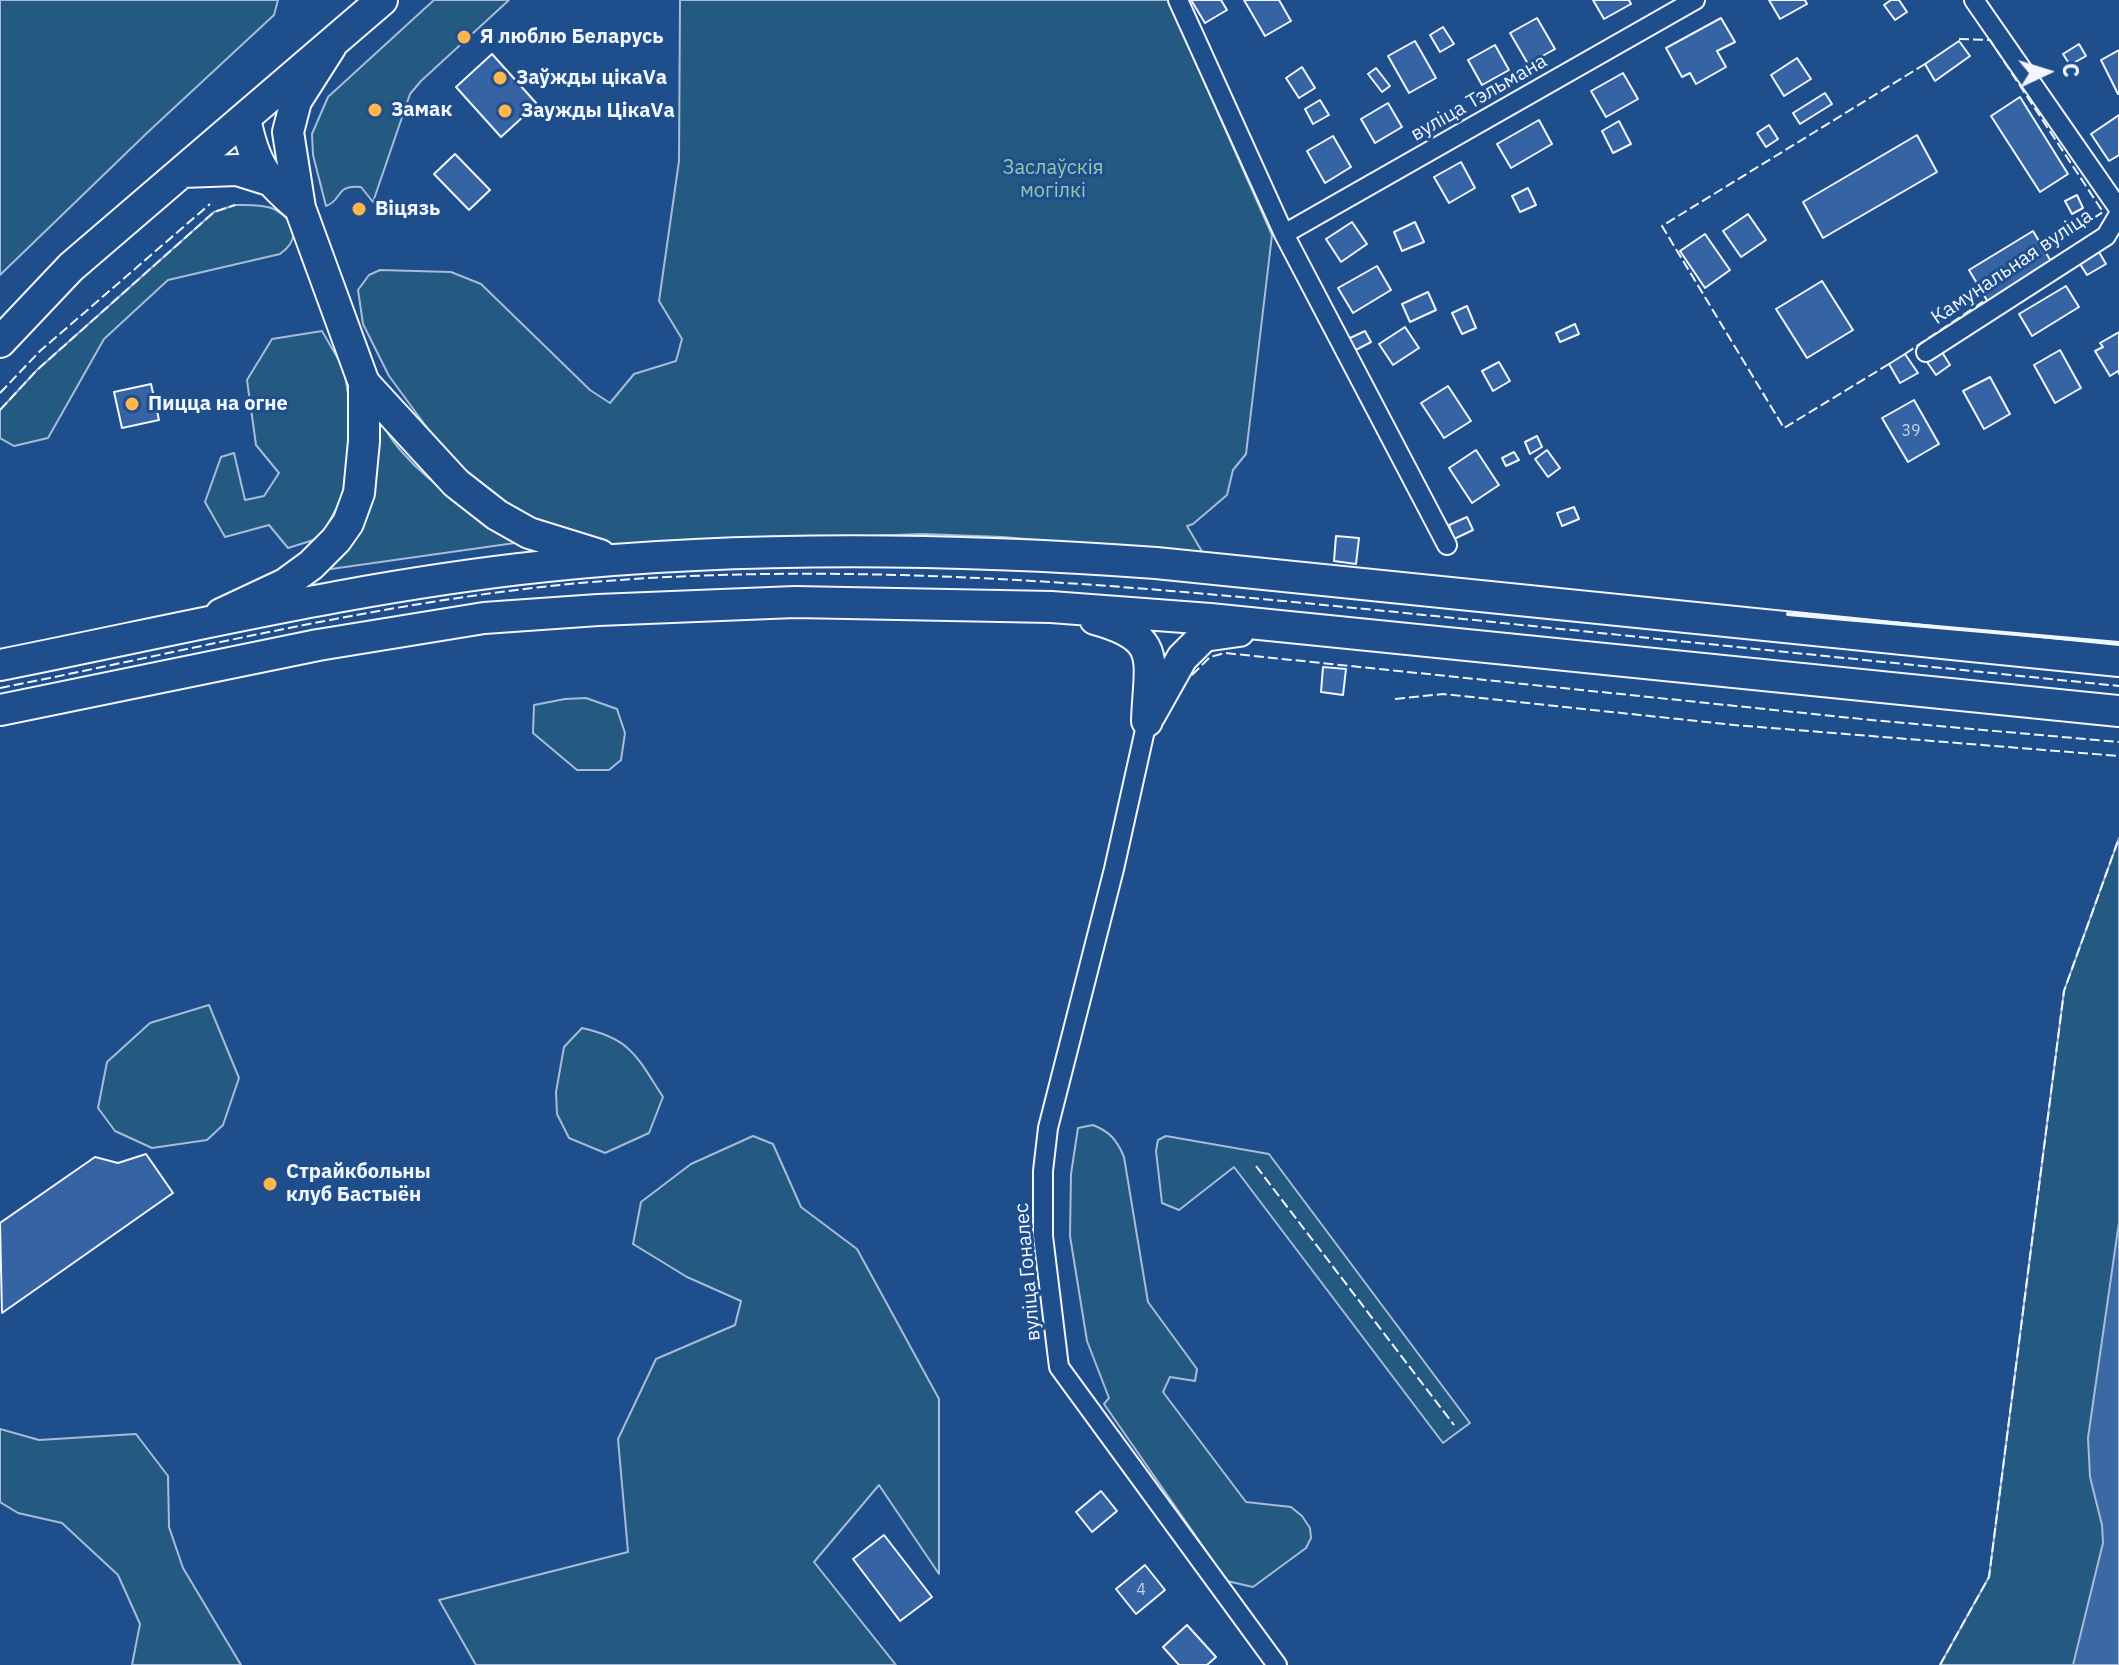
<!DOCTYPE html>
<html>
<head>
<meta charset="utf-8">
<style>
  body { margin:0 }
  #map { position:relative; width:2119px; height:1665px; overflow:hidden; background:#1f4e8c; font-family:"IBM Plex Sans",sans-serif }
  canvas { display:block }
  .north { position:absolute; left:2007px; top:32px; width:80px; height:80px; -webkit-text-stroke:6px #1f4e8c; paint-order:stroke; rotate:86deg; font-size:22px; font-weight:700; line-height:32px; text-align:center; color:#f2f6ff }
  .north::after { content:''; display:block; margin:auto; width:28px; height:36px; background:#f2f6ff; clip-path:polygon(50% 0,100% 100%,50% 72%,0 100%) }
</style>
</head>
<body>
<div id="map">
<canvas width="2119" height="1665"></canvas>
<div class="north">С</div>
</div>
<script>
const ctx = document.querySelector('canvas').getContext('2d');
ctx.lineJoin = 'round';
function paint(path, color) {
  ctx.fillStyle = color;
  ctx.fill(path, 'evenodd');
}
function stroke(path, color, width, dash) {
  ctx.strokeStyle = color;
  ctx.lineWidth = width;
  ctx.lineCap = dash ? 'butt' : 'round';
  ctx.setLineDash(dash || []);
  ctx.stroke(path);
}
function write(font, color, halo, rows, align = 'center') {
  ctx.font = font + ' "IBM Plex Sans",sans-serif';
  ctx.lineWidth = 6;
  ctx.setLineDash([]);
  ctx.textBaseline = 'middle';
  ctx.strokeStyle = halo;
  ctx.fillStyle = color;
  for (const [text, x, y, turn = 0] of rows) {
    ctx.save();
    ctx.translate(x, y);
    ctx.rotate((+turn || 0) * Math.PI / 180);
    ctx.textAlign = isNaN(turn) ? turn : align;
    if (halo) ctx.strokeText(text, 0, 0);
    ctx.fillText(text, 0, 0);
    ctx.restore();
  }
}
const green = new Path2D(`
  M0 0H278L274 15 148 132 0 275Z
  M434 0H509L421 81 410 94 373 202 361 187C335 184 343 200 326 206L313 155 312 134 328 97Z
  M680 0H1168L1272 235 1246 454 1233 470 1227 495 1193 524 1187 526 1204 555 1003 537 923 534 599 546 522 520 450 459 389 376 363 324 358 290 369 275 380 270 451 272 481 284 590 390 610 403 634 374 676 361 682 339 659 301 679 161Z
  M235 205C247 205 263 204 274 209 296 221 301 239 280 254L168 280 104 339 48 438 14 446 0 438V410L37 370 214 212Z
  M322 331 344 369 352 419 347 489 320 538 288 548 269 525 225 537 205 502 221 457 234 453 245 500 264 496 279 473 256 445 247 380 272 339Z
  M373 411C383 425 391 440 402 452 437 492 482 516 529 541L331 569 328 564Z
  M586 698 617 709 625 733 621 760 609 770H577L533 733 534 705 565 699Z
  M2119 838V1665H1940L1989 1577 2064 991Z
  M209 1005 239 1078 223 1125 207 1140 152 1148 115 1131 98 1108 107 1062 150 1023Z
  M582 1028C632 1039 637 1057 663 1097L649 1133 605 1153 569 1138 557 1114 556 1092 564 1047Z
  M1093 1125C1110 1132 1117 1140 1124 1157L1148 1302 1197 1369 1195 1381 1170 1377 1163 1392 1246 1502 1291 1507 1302 1516 1310 1528 1311 1538 1306 1548 1253 1587 1227 1581 1104 1404 1109 1398 1087 1341 1070 1236 1071 1174 1078 1128Z
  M753 1136 773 1144 801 1207 857 1249 939 1399V1574L879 1485 814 1562 896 1665H476L439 1600 628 1552 618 1439 656 1359 735 1325 741 1301 687 1277 633 1244 641 1202 691 1164Z
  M1166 1136 1269 1154 1470 1423 1443 1443 1234 1167 1179 1210 1162 1203 1156 1151 1158 1140Z
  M0 1429 39 1440 136 1434 168 1476 169 1527 183 1568 241 1665H132L140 1624 118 1575 62 1523 18 1513 0 1502Z`);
paint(green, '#245a82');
stroke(green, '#a8bbd7', 2);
const water = new Path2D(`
  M2119 1222V1665H2073L2103 1543 2102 1525 2090 1477 2088 1438Z`);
paint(water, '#3b69a3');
stroke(water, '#a8bbd7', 2);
const building = new Path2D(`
  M1191 0H1221L1227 10 1205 23Z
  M1244 0H1279L1291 21 1265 36Z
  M1593 0H1629L1631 4 1604 19Z
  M1769 0H1805L1807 4 1780 19Z
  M1891 0H1899L1907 12 1895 20 1884 5Z
  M1537 18 1555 49 1528 64 1510 33Z
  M1721 18 1735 42 1717 51 1726 67 1696 84 1690 73 1682 77 1666 48Z
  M1443 27 1454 44 1440 52 1430 35Z
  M1415 41 1436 78 1409 93 1388 56Z
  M1959 41 1970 56 1935 81 1925 64Z
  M2079 44 2086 56 2070 65 2063 54Z
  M1495 45 1509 70 1482 85 1468 60Z
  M2119 50V94H2118L2101 60Z
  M492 54 537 104 501 137 456 87Z
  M1797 58 1811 79 1784 96 1771 75Z
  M1302 67 1315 88 1299 98 1286 78Z
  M1376 68 1390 86 1382 92 1368 74Z
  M1623 73 1638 99 1606 117 1591 91Z
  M1825 93 1832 104 1800 124 1793 113Z
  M2020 97 2068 174 2040 192 1991 116Z
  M1320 100 1329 115 1313 124 1305 109Z
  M1388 103 1402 127 1375 143 1361 119Z
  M2119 115V155L2109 161 2091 134Z
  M1539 120 1552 144 1511 168 1497 144Z
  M1619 121 1631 144 1613 153 1602 131Z
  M1769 125 1778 139 1766 147 1757 133Z
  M1917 135 1937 172 1823 238 1803 202Z
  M1333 136 1351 167 1325 183 1307 151Z
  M455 154 490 190 469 210 434 174Z
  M1461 162 1475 188 1449 203 1434 177Z
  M1528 188 1536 205 1520 212 1512 196Z
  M2077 195 2083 208 2072 214 2065 201Z
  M1748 214 1766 240 1741 257 1723 231Z
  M1352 222 1367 244 1341 262 1326 239Z
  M1415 222 1424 242 1402 251 1394 232Z
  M2033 231 2052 263 1988 302 1969 270Z
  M1705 234 1730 270 1705 288 1680 251Z
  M2099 252 2106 264 2087 275 2080 264Z
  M1377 266 1391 290 1353 313 1338 288Z
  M1822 281 1853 330 1807 358 1776 309Z
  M2066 286 2079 307 2032 336 2019 314Z
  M1428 292 1436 310 1410 322 1402 304Z
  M1467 306 1476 328 1462 334 1452 313Z
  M1575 324 1579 334 1560 342 1556 333Z
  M1405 327 1419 348 1393 365 1379 344Z
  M1365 331 1371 342 1354 351 1348 339Z
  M2119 332V374L2118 371 2110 376 2095 351 2103 347 2100 343Z
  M2060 350 2081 388 2055 403 2034 365Z
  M1942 352 1950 365 1936 375 1927 362Z
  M1905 354 1918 373 1900 383 1889 364Z
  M1499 362 1510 381 1493 391 1482 371Z
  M1990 377 2010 414 1984 429 1963 391Z
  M151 384 159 420 122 428 114 392Z
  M1448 386 1471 421 1444 438 1421 403Z
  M1914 400 1939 444 1908 462 1882 418Z
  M1537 436 1542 447 1530 454 1525 442Z
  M1476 450 1499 485 1472 503 1449 468Z
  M1547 450 1560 468 1548 477 1535 459Z
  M1514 452 1519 460 1506 466 1502 458Z
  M1574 507 1579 519 1562 526 1557 513Z
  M1467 517 1473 530 1454 539 1449 525Z
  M1336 536 1359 538 1356 564 1334 561Z
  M1323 667 1346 669 1343 695 1321 692Z
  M146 1154 173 1193 2 1313 0 1223 95 1157 118 1163Z
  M1101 1491 1117 1511 1092 1532 1076 1512Z
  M884 1535 932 1597 900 1621 853 1559Z
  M1145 1565 1165 1590 1136 1614 1116 1589Z
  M1187 1625 1216 1657 1207 1665H1179L1163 1647Z`);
paint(building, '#3563a3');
stroke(building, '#f2f6ff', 2);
const minor = new Path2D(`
  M1178 0 1284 234 1447 545
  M1974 0 2119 209
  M1284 234 1695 0
  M1926 352 2106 236 2119 214
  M1147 721 1114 869 1048 1128 1043 1171V1236L1059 1367 1277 1665`);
const primary = new Path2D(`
  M245 118C254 164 264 178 300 208
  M182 172 237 170 269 180
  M0 342 71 267 382 0
  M221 614 285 584 311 565 336 540 348 523 359 493 364 441V383L300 208 288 132 296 101 331 46`);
const trunk = new Path2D(`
  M364 383 456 483 497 515 529 533 600 555
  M1095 619C1164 638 1149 660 1147 721
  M0 665C181 629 363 585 547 566 750 545 953 548 1156 563L2119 661
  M0 710 318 645 484 618 598 610 795 602 1051 607 1210 619 2119 711
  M1150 715 1182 658 1204 636 1239 631`);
stroke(minor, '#f2f6ff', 22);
stroke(primary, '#f2f6ff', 34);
stroke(trunk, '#f2f6ff', 34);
stroke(minor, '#1f4e8c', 18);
stroke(primary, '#1f4e8c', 30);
stroke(trunk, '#1f4e8c', 30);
stroke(new Path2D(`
  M1959 39 1990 40 2103 212 2045 250
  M1905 354 1987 299
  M1889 364 1784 428 1662 226 1925 64
  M0 393 40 351 210 204
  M0 410 37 370 214 212 235 205
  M1192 675 1210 657 1225 653 1871 720 2119 742
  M0 688C192 650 385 601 580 583 858 559 1138 586 1415 614 1649 638 1884 662 2119 686
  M1395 699 1443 694 1734 725 2119 756
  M1256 1166 1454 1425
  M1940 1665 1989 1577 2064 991 2119 838`), '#f2f6ff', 2, [10, 4]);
stroke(new Path2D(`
  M1788 614 2119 643`), '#f2f6ff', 4);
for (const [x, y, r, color] of [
  [464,37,8,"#ffb74d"],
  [500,78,8,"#ffb74d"],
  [375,110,8,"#ffb74d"],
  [505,111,8,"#ffb74d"],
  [359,209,8,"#ffb74d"],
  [132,404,8,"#ffb74d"],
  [270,1184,8,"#ffb74d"]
]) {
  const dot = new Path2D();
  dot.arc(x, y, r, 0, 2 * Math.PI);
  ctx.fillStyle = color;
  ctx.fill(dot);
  stroke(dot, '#1f4e8c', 3);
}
write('16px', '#c3d1e8', null, [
  ["39",1911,431],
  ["4",1141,1590]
]);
write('bold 20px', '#f2f6ff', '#1f4e8c', [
  ["Я люблю Беларусь",480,37],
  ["Заўжды цікаVа",516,78],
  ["Замак",391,110],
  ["Заужды ЦікаVа",521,111],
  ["Віцязь",375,209],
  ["Пицца на огне",148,404],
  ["Страйкбольны",286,1172],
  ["клуб Бастыён",286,1195]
], 'left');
write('20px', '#f2f6ff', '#1f4e8c', [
  ["вуліца Тэльмана",1479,98,-30],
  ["Камунальная вуліца",2012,267,-34],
  ["вуліца Гоналес",1028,1272,-95]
]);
write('20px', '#97c8a6', '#1f4e8c', [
  ["Заслаўскія",1053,168],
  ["могілкі",1053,191]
]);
</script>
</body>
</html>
